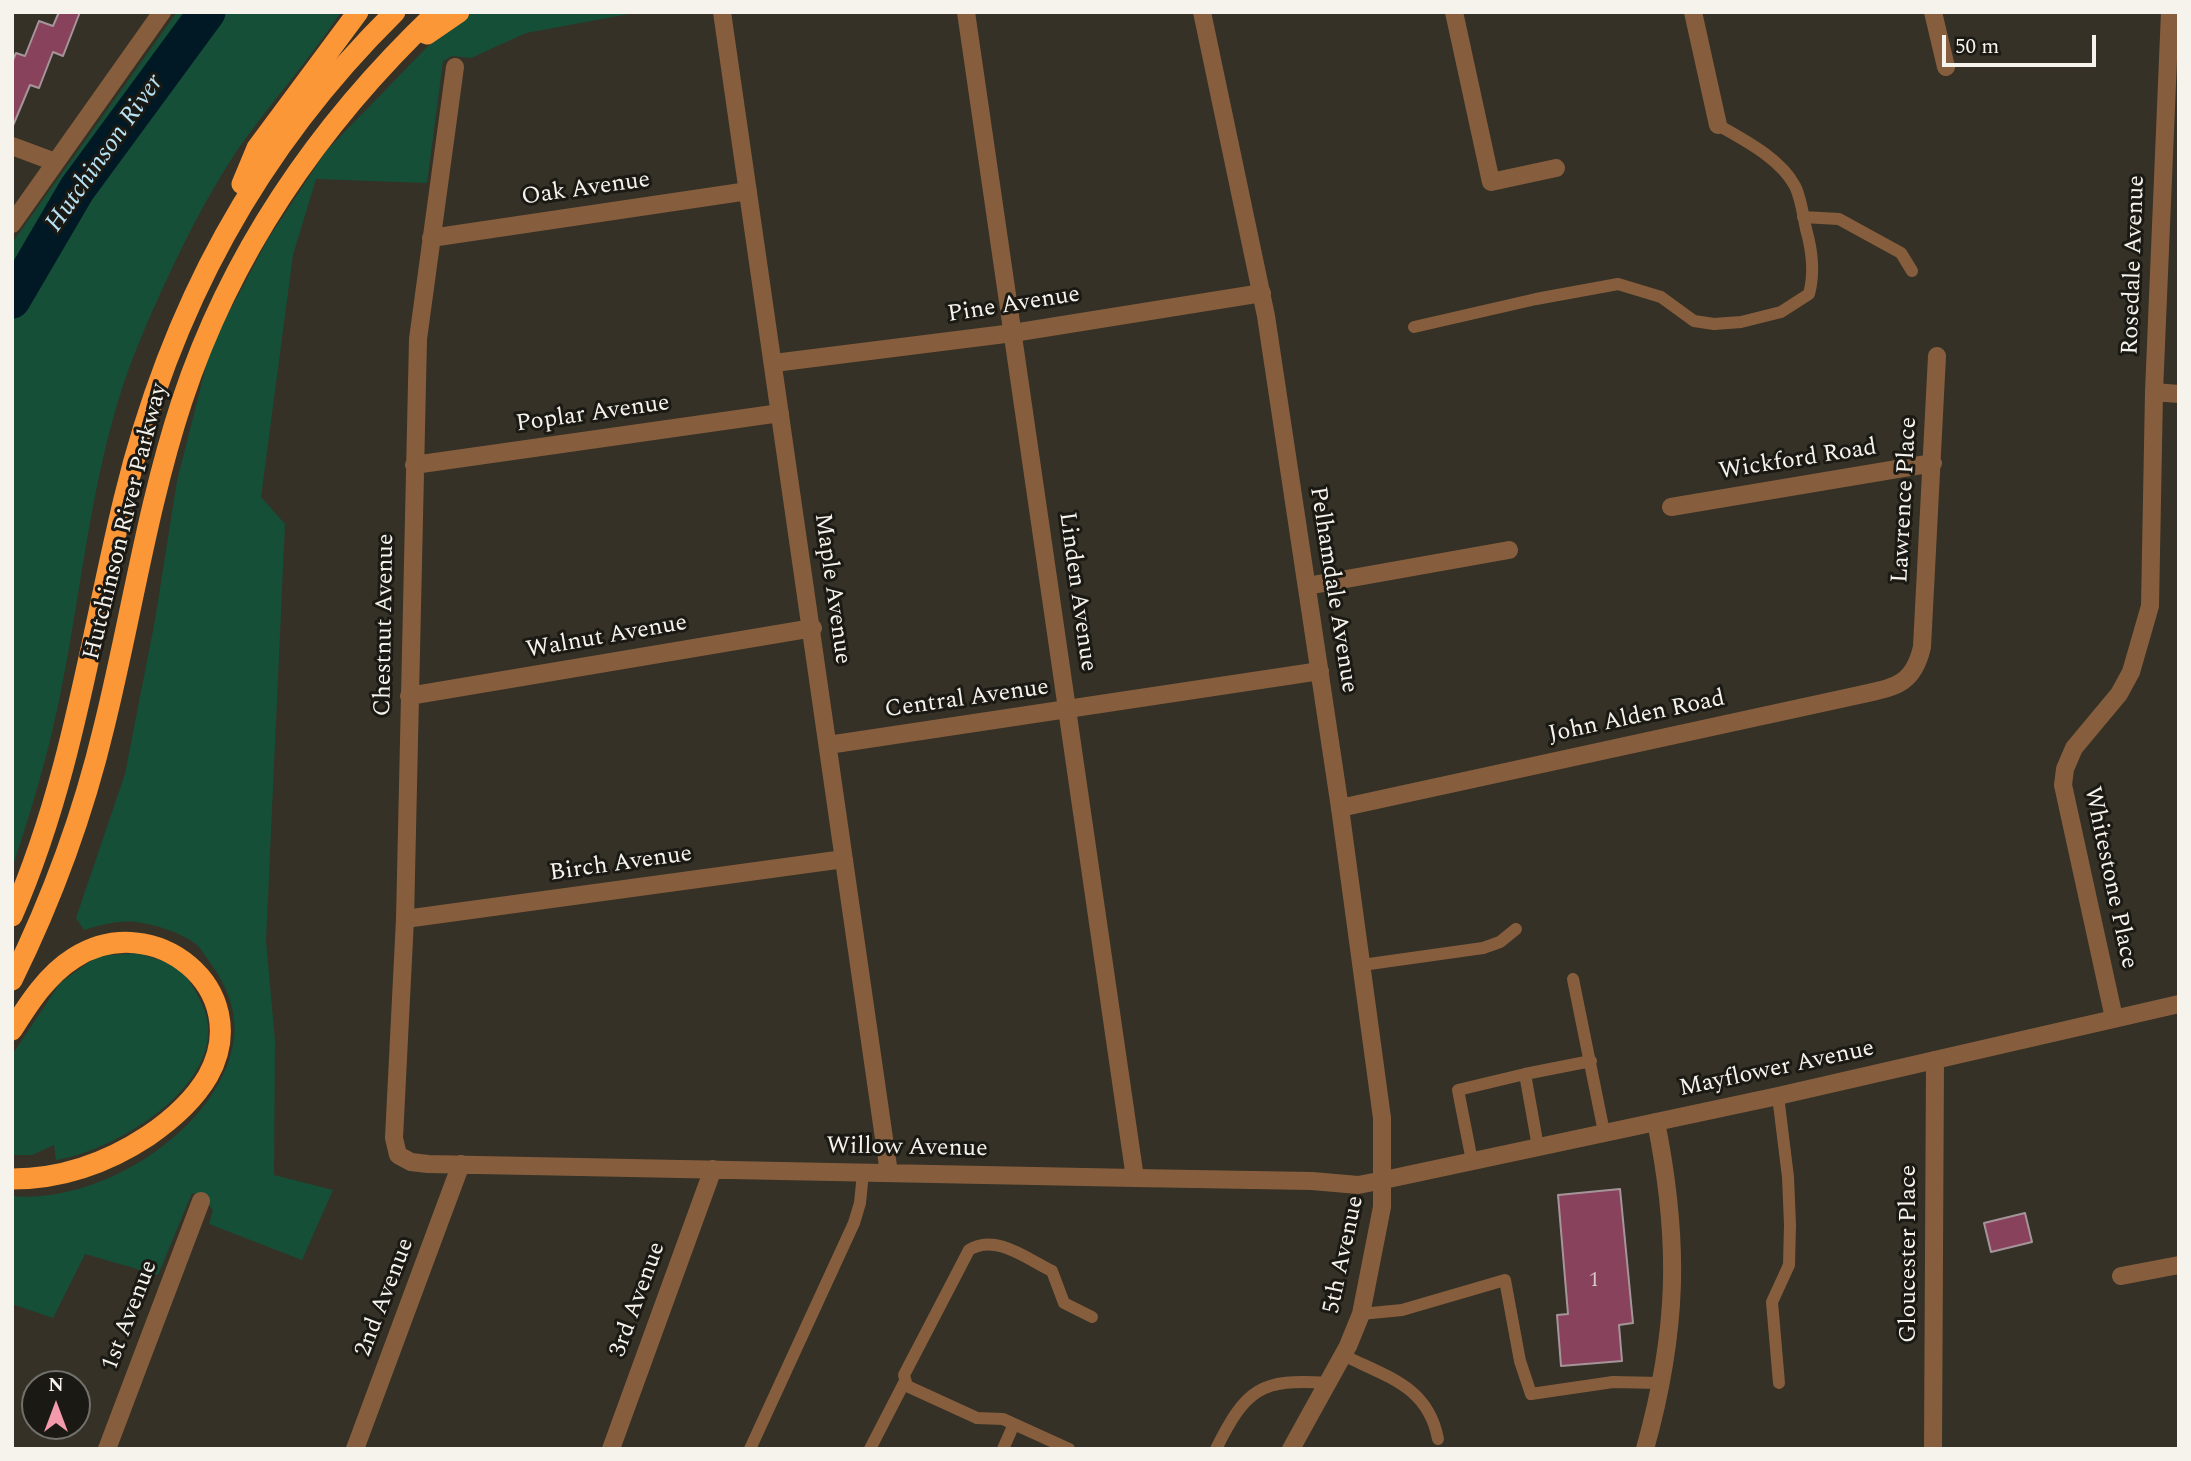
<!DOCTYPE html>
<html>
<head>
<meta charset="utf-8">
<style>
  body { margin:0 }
  #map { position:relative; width:2191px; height:1461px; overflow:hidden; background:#353126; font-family:Spectral,serif }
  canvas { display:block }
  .frame { position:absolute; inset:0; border:14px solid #f5f3ec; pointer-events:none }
  .north { position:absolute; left:21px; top:1370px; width:70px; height:70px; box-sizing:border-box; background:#1b1914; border:2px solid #72706a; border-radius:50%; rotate:0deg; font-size:19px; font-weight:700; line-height:28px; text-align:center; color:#f5f3ec }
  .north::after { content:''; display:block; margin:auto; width:24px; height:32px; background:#f39aac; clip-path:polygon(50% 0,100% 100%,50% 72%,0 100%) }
  .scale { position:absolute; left:1942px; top:35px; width:154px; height:32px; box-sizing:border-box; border:4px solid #f5f3ec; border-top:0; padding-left:9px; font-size:21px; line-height:24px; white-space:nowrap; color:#f5f3ec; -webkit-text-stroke:5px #1b1914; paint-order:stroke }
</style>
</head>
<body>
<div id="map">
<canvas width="2191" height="1461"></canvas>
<div class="frame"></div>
<div class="north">N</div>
<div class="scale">50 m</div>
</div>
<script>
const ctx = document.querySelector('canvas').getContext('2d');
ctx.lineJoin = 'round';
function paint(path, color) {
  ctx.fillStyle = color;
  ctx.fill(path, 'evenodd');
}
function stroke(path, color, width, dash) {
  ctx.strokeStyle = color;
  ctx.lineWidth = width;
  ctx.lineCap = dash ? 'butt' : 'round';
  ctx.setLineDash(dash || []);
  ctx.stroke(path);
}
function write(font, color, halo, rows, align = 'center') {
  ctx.font = font + ' Spectral,serif';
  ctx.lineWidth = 6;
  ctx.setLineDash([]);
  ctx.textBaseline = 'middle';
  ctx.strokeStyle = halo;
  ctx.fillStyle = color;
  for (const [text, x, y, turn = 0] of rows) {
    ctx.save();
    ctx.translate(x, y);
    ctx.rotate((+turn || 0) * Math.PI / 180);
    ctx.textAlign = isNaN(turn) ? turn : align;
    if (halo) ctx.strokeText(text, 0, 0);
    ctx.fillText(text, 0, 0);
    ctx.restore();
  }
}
paint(new Path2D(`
  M177 12H341C309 61 269 104 236 152 198 210 167 276 140 340 92 454 84 581 59 701 47 759 30 814 12 869V243Z
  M473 12H640L526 33 471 58 452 56 443 61 427 183 316 179 293 255 261 497 285 524 266 941 275 1041 274 1175 333 1190 302 1260 209 1224 213 1210 203 1197 192 1193 158 1275 85 1254 53 1318 12 1304V1196C94 1204 202 1140 229 1060 242 1023 231 991 209 961 205 956 201 948 196 944 180 932 156 925 136 922 119 920 100 925 84 930L76 918 125 774 155 620 177 481 211 346 268 239 326 151 427 47Z
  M137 953C174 964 183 965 201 1002 239 1078 117 1151 56 1160L54 1145 32 1155H12V1055L60 983 97 956Z`), '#154f38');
stroke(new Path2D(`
  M12 300 77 189 207 12`), '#001924', 37);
const building = new Path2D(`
  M59 12H80L63 56 53 52 39 88 30 85 12 128V62L16 53 25 56 39 21 53 26Z
  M1620 1189 1633 1323 1619 1325 1622 1361 1561 1366 1557 1315 1568 1314 1558 1195Z
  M2025 1213 2032 1242 1991 1252 1984 1223Z`);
paint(building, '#89425b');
stroke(building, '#a5959a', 2);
stroke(new Path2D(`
  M1803 217 1839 219 1901 253 1912 271
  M1414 327 1536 299 1618 284 1661 297 1694 321 1714 324 1741 322 1781 312 1809 294C1815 272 1812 250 1806 229 1803 215 1801 198 1795 186 1780 158 1744 140 1718 125
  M1362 965 1483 948 1500 942 1516 929
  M1573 979 1604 1132
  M1778 1096 1788 1177 1790 1225 1789 1265 1772 1302 1779 1383
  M1538 1147 1525 1074 1591 1061
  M1472 1161 1458 1090 1525 1074
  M1361 1314 1402 1310 1505 1280 1520 1361 1531 1394 1613 1382 1660 1383
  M1343 1355C1387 1377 1428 1386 1438 1439
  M750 1449 854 1223 860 1203 863 1173
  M870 1449 904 1383
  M1003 1449 1014 1424
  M1069 1449 1003 1419 977 1418 907 1386 904 1375 969 1250C995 1233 1027 1259 1052 1271L1064 1303 1092 1317
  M1216 1449C1246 1389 1260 1378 1328 1383`), '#875e3d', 12);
stroke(new Path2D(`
  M722 12 889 1173
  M1454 12 1491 182 1556 168
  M1693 12 1718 125
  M1933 12 1946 67
  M455 67 418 339 405 919 394 1138 398 1155 411 1162 428 1164 1135 1178 966 12
  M12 146 55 162
  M12 224 162 12
  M431 238 748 191
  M774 363 1013 333 1262 293
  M2154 392 2179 394
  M414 465 780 413
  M1671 507 1933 463
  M1307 586 1509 550
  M409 696 813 628
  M828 745 1320 671
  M1340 808 1859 695C1894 687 1913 686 1922 647L1937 356
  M405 919 844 859
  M2114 1018 2063 785 2065 769 2074 748 2119 694 2131 672 2150 606 2154 392 2170 12
  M2121 1276 2179 1265
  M107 1449 201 1201
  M355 1449 461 1164
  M611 1449 713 1169
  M1645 1449C1678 1331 1680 1241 1656 1122
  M1933 1449 1935 1060`), '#875e3d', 18);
stroke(new Path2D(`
  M1202 12 1266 316 1340 808 1382 1118V1207L1361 1314 1348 1346 1291 1449
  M1135 1178 1312 1181 1358 1185 1384 1180 1778 1096 2179 1004`), '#875e3d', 18);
stroke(new Path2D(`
  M427 34 459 12
  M242 184 257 148 358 12
  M12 916C71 782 90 640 124 499 170 309 256 149 395 12
  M12 980C52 899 83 815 104 727 131 618 147 507 182 401 232 250 322 121 437 12
  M12 1030C29 1003 47 975 74 958 154 907 256 990 208 1076 194 1100 170 1121 148 1136 107 1163 61 1179 12 1179`), '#fc9737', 21);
write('21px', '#dac7c8', null, [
  ["1",1594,1282]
]);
write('24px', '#f5f3ec', '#1b1914', [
  ["Oak Avenue",586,190,-8],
  ["Rosedale Avenue",2135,265,-88],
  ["Pine Avenue",1014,306,-9],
  ["Poplar Avenue",593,415,-8],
  ["Wickford Road",1798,461,-9],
  ["Lawrence Place",1906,500,-87],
  ["Hutchinson River Parkway",127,522,-76],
  ["Maple Avenue",831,589,82],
  ["Pelhamdale Avenue",1332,590,81],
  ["Linden Avenue",1076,592,82],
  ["Chestnut Avenue",386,625,-89],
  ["Walnut Avenue",607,638,-10],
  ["Central Avenue",967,700,-8],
  ["John Alden Road",1637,718,-12],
  ["Birch Avenue",621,865,-8],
  ["Whitestone Place",2109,878,78],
  ["Mayflower Avenue",1777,1070,-12],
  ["Willow Avenue",907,1149,1],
  ["Gloucester Place",1910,1254,-90],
  ["5th Avenue",1345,1255,-78],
  ["2nd Avenue",386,1298,-69],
  ["3rd Avenue",639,1300,-70],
  ["1st Avenue",131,1316,-69]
]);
write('italic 26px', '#b7e3f5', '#1b1914', [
  ["Hutchinson River",106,154,-55]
]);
</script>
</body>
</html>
